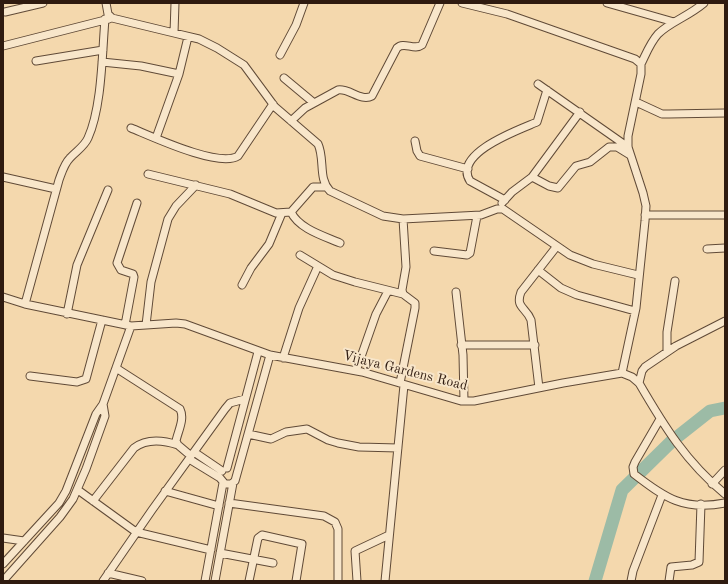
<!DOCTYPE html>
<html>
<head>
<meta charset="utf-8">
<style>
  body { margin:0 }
  #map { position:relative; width:728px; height:584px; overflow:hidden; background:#f4d8ad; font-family:"Old Standard TT",serif }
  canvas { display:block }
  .frame { position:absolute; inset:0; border:4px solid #2f1b10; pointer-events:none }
</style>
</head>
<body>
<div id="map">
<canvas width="728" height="584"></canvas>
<div class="frame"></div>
</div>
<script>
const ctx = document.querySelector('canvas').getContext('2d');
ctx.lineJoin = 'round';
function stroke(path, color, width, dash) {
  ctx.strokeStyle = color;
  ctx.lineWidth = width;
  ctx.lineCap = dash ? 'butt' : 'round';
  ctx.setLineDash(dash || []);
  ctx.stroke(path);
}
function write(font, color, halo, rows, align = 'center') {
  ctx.font = font + ' "Old Standard TT",serif';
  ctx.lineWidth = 4;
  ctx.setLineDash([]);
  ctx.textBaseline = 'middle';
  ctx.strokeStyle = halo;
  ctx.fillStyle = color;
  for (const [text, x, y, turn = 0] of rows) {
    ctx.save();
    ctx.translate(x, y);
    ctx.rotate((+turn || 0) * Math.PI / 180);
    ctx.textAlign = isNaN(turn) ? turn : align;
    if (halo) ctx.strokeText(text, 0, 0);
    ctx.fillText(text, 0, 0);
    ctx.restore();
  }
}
stroke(new Path2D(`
  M595 581 622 490 672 441 710 411 725 408`), '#9cbba6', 13);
const street = new Path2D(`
  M106 3 108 14 112 18 174 33 199 39 217 48 244 65 275 107 318 144C325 159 318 179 330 191L383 216 403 219 481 215 497 209H503L570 255 593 264 638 275
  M462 3 507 14 635 59 641 64V74L628 136V147L643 193 646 206 645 221 636 308 622 373
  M607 3 674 22
  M5 12 43 3
  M174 33 175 3
  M3 46 109 19
  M280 55 296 25 304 3
  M36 61 103 50
  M102 62 141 66 179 74
  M641 64C646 54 650 43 658 34 670 22 689 16 704 3
  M284 78 314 103
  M538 84 628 147
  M636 102 662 114H669L725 113
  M291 121 305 108 338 90C349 88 361 102 372 96L397 48C404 41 414 51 422 45L440 3
  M131 128C153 137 219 168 238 156L273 104
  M156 138 179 74 188 37
  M415 141 417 151 420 156 468 169
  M148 174 230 194 276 213 291 212 313 187H325
  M3 177 56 189
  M532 177 580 112
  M505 200 470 181C452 153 521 129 537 122L547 90
  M502 203 512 192 532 177 549 186 558 188 576 166 590 162 609 147H617L630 155
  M291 212C299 229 324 236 340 243
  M645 215H725
  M707 249 725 248
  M434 251 467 255 470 253 477 216
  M300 255 333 275 355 282 403 294
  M538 270 561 288 577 295 635 311
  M242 285 251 268 269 244 282 213
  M456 292 463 355 464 401
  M3 297 25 304 131 326 176 323 185 324 270 355 362 372 461 401H474L563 383 622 373 632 377 639 383C664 426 686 462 725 494
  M25 304 59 180C62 172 64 164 70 158 76 151 84 147 88 138 102 107 102 54 105 19
  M67 314 77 265 108 190
  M125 325 134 277 133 274 121 270 117 263 137 203
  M146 325 151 282 168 219 176 206 196 185
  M461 345H535
  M667 352V332L675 281
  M283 358 299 308 318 266
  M116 368 180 409C185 419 178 431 176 441L178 445 191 456
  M356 371 376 314 388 291
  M30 376 77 382 86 379 102 320
  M400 383 415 308V303L403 294 402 290 406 267 403 219
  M639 383 642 371 645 367 676 346 725 321
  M539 388 531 320C526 307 515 308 521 292L557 246
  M660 419 635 462 633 467 634 474C665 498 684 511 725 503
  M248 434 271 439 286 432 307 429 328 440 338 443 359 447 398 448
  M194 452 222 471
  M189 459 220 478 225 484H231L235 481 270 355
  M227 468 258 352
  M712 484 725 470
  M78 490 136 532 211 550
  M165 491 219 506
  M93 501 134 448C147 438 163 440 178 445
  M229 503 324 516 335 522 338 529V581
  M3 538 24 541
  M220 553 273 563
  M3 564 59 503 66 491 96 414 103 404 131 326
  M108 573 142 581
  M3 581 60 517 73 499 86 469 105 416 103 404
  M103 581 152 510 225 409 230 403 245 399
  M205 581 223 483
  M215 581 233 483
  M249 581 258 538 262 535 302 544 296 581
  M357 581 355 551 389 535
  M385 581 404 385
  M631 581 633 571 662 495
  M669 581 671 567 692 565 699 562 701 504`);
stroke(street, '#604a37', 9);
stroke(street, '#f8e6ca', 7);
write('14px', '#2f1b10', '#f8e6ca', [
  ["Vijaya Gardens Road",405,371,14]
]);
</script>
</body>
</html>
